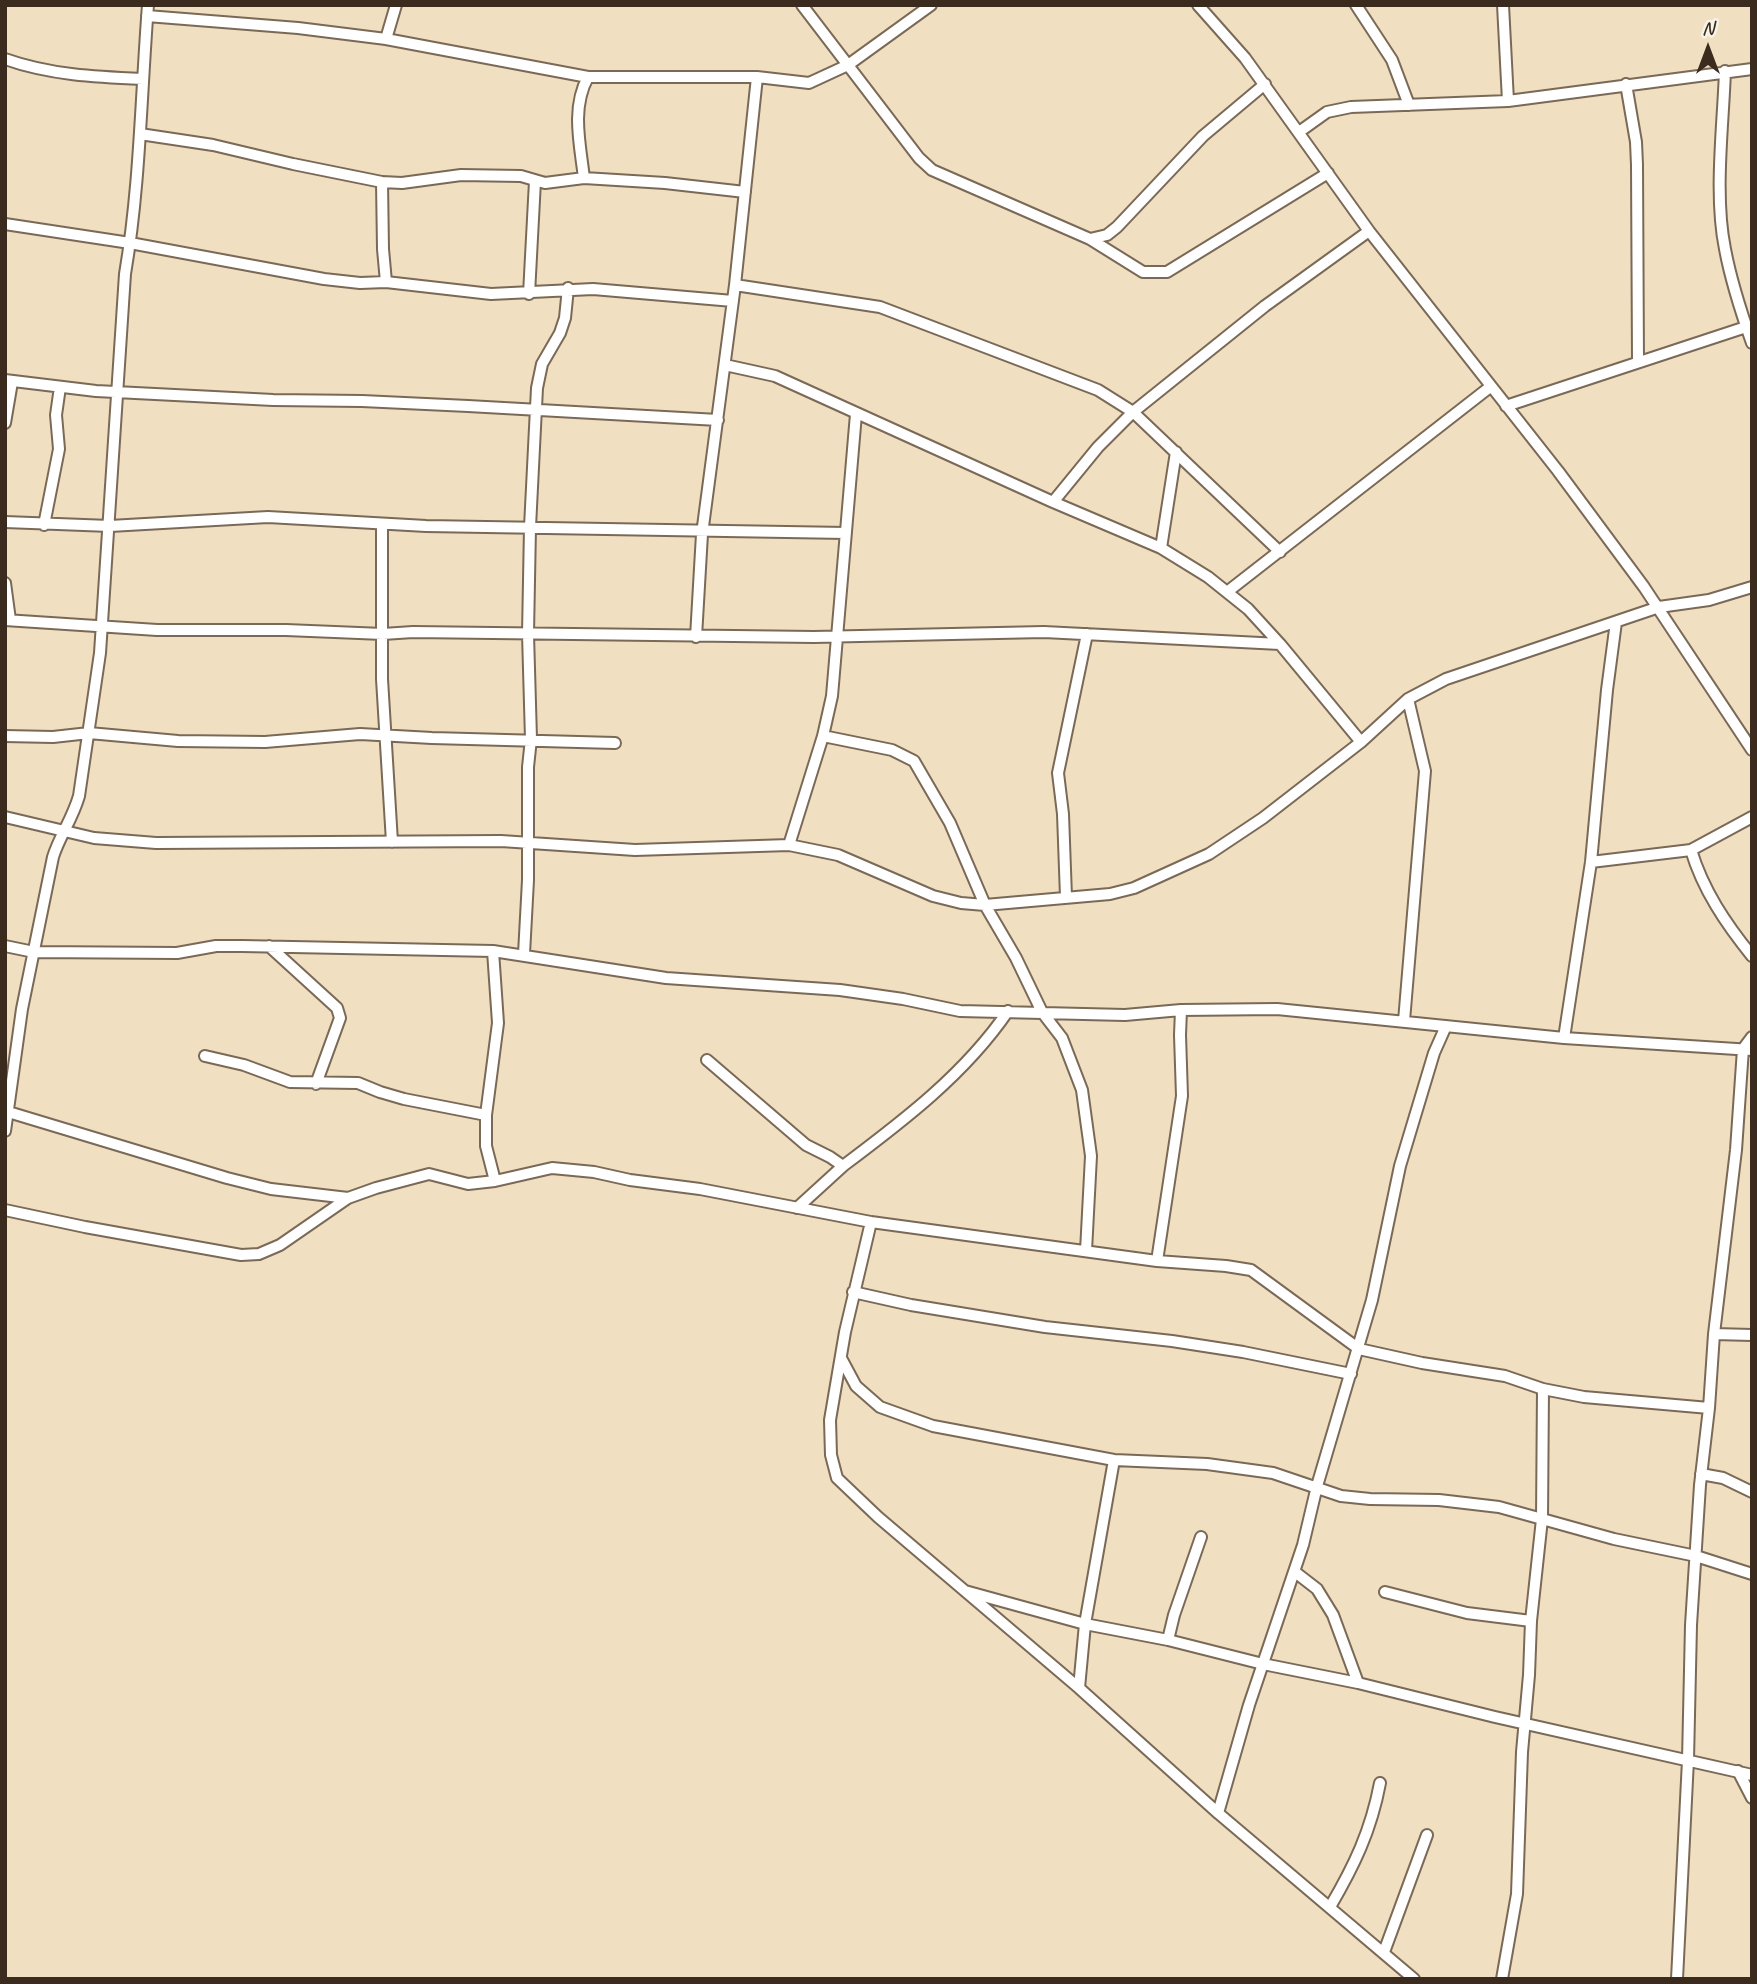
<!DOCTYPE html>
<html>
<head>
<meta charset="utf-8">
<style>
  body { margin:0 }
  #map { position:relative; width:1757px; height:1984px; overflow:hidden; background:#f0dfc0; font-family:Caveat,sans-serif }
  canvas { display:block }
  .frame { position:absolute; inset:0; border:7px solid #3b2a1e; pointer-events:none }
  .north { position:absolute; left:1673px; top:14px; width:70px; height:70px; -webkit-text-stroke:5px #f7f3e8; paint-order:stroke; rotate:0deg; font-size:19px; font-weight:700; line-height:28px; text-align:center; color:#3b2a1e }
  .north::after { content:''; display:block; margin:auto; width:24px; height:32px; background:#3b2a1e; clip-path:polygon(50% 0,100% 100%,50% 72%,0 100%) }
</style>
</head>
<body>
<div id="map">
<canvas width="1757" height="1984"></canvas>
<div class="frame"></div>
<div class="north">N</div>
</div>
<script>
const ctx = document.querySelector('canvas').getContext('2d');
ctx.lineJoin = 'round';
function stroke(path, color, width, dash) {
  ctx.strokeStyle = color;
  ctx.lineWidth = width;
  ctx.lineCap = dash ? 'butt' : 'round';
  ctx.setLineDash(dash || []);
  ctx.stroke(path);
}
const street = new Path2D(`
  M802 5 919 158 932 170 1090 239 1107 235 1117 227 1203 136 1265 84
  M1198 5 1245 58 1369 231 1558 471 1644 587 1752 750
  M1356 5 1392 60 1409 105
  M1503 5 1508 101
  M147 16 298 28 386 39 588 77H757L809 83 848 65 931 5
  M386 39 396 5
  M5 59C50 75 96 77 143 79
  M1725 71C1723 127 1714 195 1725 249 1731 281 1741 312 1752 343
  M1626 84 1636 142 1637 165 1638 361
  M1299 132 1327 112 1351 107 1508 101 1752 69
  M140 134 213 145 293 164 382 182 402 183 461 175 521 176 545 183 584 178 665 183 745 192
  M584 178C580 144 571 108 588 77
  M382 182 383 249 386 282
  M5 224 130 243 324 279 360 283 386 282 491 294 593 289 733 301
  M1090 239 1143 272H1167L1328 173
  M735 285 880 307 1098 390 1133 412 1280 552
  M529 294 535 181
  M725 365 775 376 1053 502 1161 548 1208 577 1248 609 1280 644 1361 742
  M5 380 96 391 273 400 362 401 468 406 718 420
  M1506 406 1746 327
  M5 423 12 382
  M1053 502 1098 447 1133 412 1265 306 1369 231
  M5 522 110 526 268 517 426 526 846 533
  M382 524V679L392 842
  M44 525 59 449 56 415 60 387
  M1161 548 1176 452
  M5 583 10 620
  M1227 592 1490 387
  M5 620 157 630H286L383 634 413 632 814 637 1044 632 1280 644
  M696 637 702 534 735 285 757 77
  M5 736 53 737 89 733 178 741 265 742 360 734 432 738 615 743
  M823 736 892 750 914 761 950 823 985 905 1016 958 1042 1012 1062 1038 1082 1090 1091 1156 1086 1251
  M5 817 94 838 156 843 501 841 635 850 789 845 838 855 933 896 961 903 985 905 1110 894 1134 888 1209 854 1263 818 1361 742 1408 699 1446 679 1659 607 1709 600 1752 587
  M789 845 823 736 832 696 856 414
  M1691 850C1703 890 1726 924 1752 956
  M1591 862 1691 850 1752 817
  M1066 897 1063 814 1058 773 1087 634
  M5 946 34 952 177 953 216 946H242L493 951 666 978 840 990 903 999 960 1011 1125 1015 1181 1010 1277 1009 1564 1038 1752 1050
  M269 946 337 1008 340 1018 316 1084
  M493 951 498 1023 486 1115V1146L495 1181
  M524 954 528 880V767L531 739 528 634 530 527 537 388 542 364 560 333 565 318 568 288
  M1404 1021 1425 771 1408 699
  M1564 1038 1591 862 1607 690 1616 622
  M205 1056 244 1065 290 1082 358 1083 380 1092 404 1099 486 1115
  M707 1060 806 1145 830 1157 843 1166 797 1208
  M5 1111 227 1178 271 1189 348 1198
  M5 1131 22 1009 53 857C60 835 72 820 79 796L100 653 125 274C140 186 141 95 148 5
  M843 1166C903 1121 965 1074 1008 1011
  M5 1210 85 1227 241 1255 259 1254 280 1245 348 1198 376 1188 429 1174 468 1184 495 1181 552 1168 594 1172 630 1180 700 1189 871 1222 1157 1261 1226 1266 1251 1270 1359 1349 1422 1363 1505 1376 1543 1389 1584 1397 1709 1408
  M871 1222 845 1332 830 1420 831 1455 837 1478 878 1517 1079 1688 1218 1813 1414 1979
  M1157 1261 1182 1096 1180 1035 1181 1010
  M853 1292 911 1305 1045 1327 1172 1341 1243 1352 1351 1374
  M1714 1334 1752 1335
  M841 1358 856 1386 880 1407 933 1426 1114 1460 1207 1464 1273 1473 1341 1496 1370 1499 1439 1500 1499 1507 1614 1539 1696 1556 1752 1574
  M1701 1474 1723 1478 1752 1492
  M1295 1572 1317 1589 1333 1615 1358 1683
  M965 1591 1085 1624 1168 1640 1263 1664 1358 1683 1495 1717 1752 1775
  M1385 1592 1467 1613 1531 1621
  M1168 1640 1174 1615 1201 1537
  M1079 1688 1085 1624 1114 1460
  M1738 1771 1752 1798
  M1218 1813 1249 1705 1303 1545 1317 1486 1372 1300 1400 1166 1434 1053 1446 1026
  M1330 1907C1354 1866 1371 1831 1380 1783
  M1384 1952 1427 1835
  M1502 1979 1517 1894 1522 1752 1529 1675 1531 1621 1542 1519 1543 1389
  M1677 1979 1688 1760 1691 1625 1700 1485 1709 1408 1714 1334 1736 1150 1743 1049 1752 1037`);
stroke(street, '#7a6957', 14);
stroke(street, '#fff', 10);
</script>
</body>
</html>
